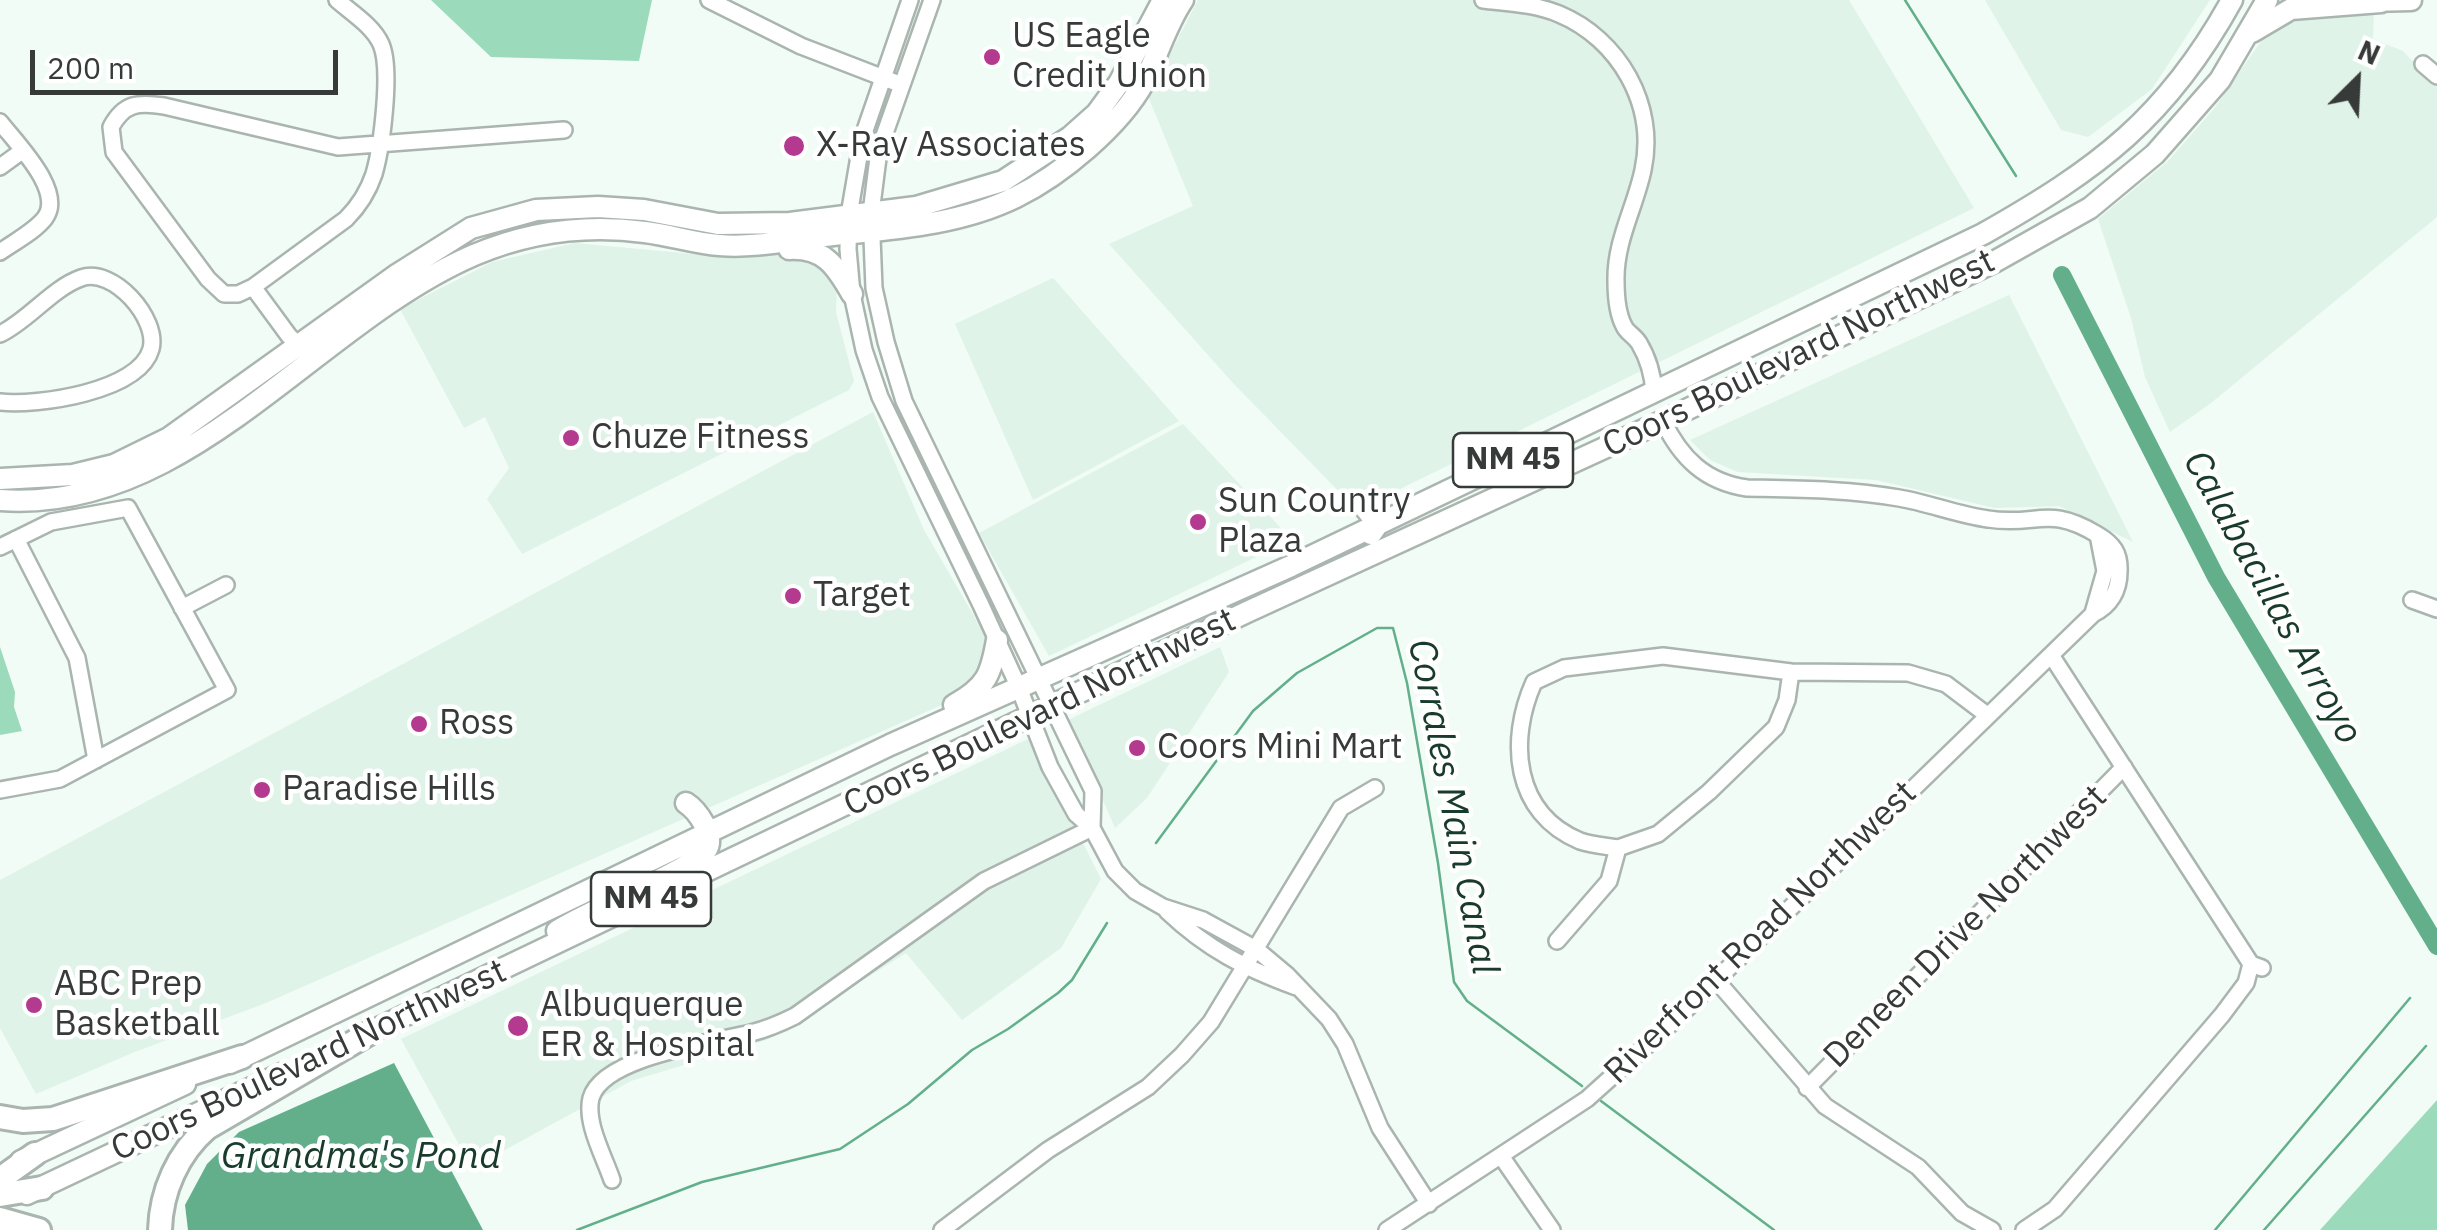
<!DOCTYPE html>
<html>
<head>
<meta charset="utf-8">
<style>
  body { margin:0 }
  #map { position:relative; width:2437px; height:1230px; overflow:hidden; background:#f0fcf5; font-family:"IBM Plex Sans",sans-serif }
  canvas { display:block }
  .north { position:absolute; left:2307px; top:30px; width:100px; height:100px; -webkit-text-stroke:8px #fff; paint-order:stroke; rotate:24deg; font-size:28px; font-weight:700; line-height:40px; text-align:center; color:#363a38 }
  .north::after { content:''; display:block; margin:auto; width:35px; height:45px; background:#363a38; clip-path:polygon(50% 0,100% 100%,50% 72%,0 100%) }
  .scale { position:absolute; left:30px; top:50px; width:308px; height:45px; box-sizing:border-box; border:5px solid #363a38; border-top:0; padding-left:12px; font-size:30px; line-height:35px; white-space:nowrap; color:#363a38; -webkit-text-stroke:8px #fff; paint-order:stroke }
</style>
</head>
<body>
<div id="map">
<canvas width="2437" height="1230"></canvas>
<div class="north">N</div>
<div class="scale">200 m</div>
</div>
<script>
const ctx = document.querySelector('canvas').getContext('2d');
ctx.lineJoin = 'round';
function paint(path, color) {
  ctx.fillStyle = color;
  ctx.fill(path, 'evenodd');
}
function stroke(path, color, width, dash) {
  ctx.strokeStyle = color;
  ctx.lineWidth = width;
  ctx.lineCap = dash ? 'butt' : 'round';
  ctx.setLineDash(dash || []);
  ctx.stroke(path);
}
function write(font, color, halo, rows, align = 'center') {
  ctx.font = font + ' "IBM Plex Sans",sans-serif';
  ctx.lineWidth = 9;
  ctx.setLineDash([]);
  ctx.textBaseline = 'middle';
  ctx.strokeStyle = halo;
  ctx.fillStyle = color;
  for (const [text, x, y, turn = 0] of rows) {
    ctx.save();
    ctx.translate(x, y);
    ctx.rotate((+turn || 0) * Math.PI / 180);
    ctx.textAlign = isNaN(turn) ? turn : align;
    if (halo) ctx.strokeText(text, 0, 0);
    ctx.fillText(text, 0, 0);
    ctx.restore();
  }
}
paint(new Path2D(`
  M1198 0H1849L1974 208 1357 510 1233 383 1109 244 1193 206 1148 96Z
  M1985 0H2210L2152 89 2088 137 2061 130Z
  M2374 10 2373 39 2403 51 2437 87V217L2211 403 2170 432 2145 377 2131 318 2098 219 2167 162 2213 110 2271 27 2281 18Z
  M575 243 726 257 838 253 836 312 854 381 849 390 522 554 487 499 509 468 485 417 464 428 400 309 492 262Z
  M1053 278 1179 421 1033 500 955 324Z
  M2009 295 2133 542 2059 506 1995 508 1876 480 1738 472 1710 460 1690 440Z
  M873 412 924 530 985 635 987 668 962 696 266 1003 132 1053 36 1094 0 1028V880Z
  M1183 424 1292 540 1049 656 979 533Z
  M1220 647 1229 672 1147 798 1115 828 1068 720Z
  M1030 738 1101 879 1061 948 962 1020 906 953 769 1039 631 1081 472 1168 401 1039Z`), '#dff3e8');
paint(new Path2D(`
  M431 0H652L639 61 491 57Z
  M0 647 15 692 14 707 22 731 0 735Z
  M2437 1100V1230H2320Z`), '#9bdaba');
paint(new Path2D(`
  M394 1063 483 1230H188L185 1205 207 1164 239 1132Z`), '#63af8b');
stroke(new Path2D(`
  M1905 0 2016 176
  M1156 843 1253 711 1297 673 1377 628H1393L1407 683 1438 863 1454 982 1467 1001 1582 1086
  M1601 1101 1774 1230
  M577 1230 702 1182 840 1149 908 1104 972 1050 1008 1029 1058 993 1072 980 1107 923
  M2215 1230 2410 998
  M2264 1230 2426 1046`), '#63af8b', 2.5);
stroke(new Path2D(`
  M2062 275 2216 577 2437 946`), '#63af8b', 18);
const minor = new Path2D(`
  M337 0C352 13 373 26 381 44 392 69 382 146 374 174 368 192 359 206 346 219L253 287 238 294H224L208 279 114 152 111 127C124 103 138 102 164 106L338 147 564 130
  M709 0 801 46 902 85
  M910 0 862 139 849 215 848 249 852 294 864 350 880 397 981 605 1019 688 1050 767 1076 814 1092 828 1115 871 1135 891 1163 907 1203 920 1256 949 1287 975 1329 1019 1345 1044 1380 1128 1429 1204
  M932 0 879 150 871 213 874 288 886 342 904 401 1093 791 1092 828
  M1483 0C1509 3 1535 4 1559 14 1619 39 1657 105 1643 170 1635 208 1615 241 1616 281 1616 296 1617 313 1624 326 1627 333 1634 335 1639 343 1648 358 1653 375 1654 393
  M2423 64 2437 76
  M0 122C16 143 65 191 45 218 34 232 14 242 0 252
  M0 167 22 151
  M253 287 289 336 304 350
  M0 334C29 320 51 289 81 278 113 266 159 319 151 349 139 392 37 406 0 402
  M16 539 77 658 96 760
  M0 547 51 522 128 508 227 690 60 779 0 790
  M2412 600 2437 609
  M182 608 226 585
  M2093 613 2105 571 2098 535
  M2051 655 2251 964 2262 968
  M1618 848C1606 846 1591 845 1580 841 1513 813 1508 740 1534 682L1564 668 1663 656 1791 672 1908 673 1946 684 1987 715
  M1167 911C1208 950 1245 968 1296 987
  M1557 941 1609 881 1618 848 1658 834 1709 792 1776 727 1787 700 1791 672
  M1716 980 1825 1106 1918 1167 1962 1213 1992 1230
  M1807 1088 2124 767
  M1501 1156 1552 1230
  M612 1180C604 1156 585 1123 591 1098 603 1056 715 1042 751 1033 767 1029 781 1023 795 1016L984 881 1092 828
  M942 1230 1048 1150 1148 1087 1182 1055 1211 1022 1341 808 1375 788
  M1387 1230 1587 1099 1676 1019 2093 614C2110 606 2119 591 2119 572 2120 553 2113 544 2098 535 2047 504 2038 527 1988 519 1958 515 1929 503 1899 498 1848 489 1798 489 1747 488 1705 482 1681 458 1663 421
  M2024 1230 2055 1209 2222 1015 2246 983 2251 964`);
const major = new Path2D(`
  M2369 1 2411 0
  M2252 32 2291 9 2381 2
  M789 249C824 247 836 266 852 294
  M0 479 73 475 114 465 169 438 398 274 471 228 536 210 598 207 644 210 718 224 790 223 916 207 1003 181 1070 137 1097 113 1119 83 1163 0
  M0 500C189 514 314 324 474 255 528 232 586 224 645 232 670 235 694 243 719 245 754 248 790 240 824 236 889 229 957 226 1016 197 1061 175 1120 126 1144 82 1158 55 1166 25 1183 0
  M1361 503 1378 524 1371 534
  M954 705C987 687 991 674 997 640
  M557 931C586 911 694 870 707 849 715 835 697 810 686 803
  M362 1036 1247 612 1663 421 1994 262 2090 208 2155 154 2220 80 2267 0
  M230 1063 890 745 1291 566 1983 234C2098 169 2167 118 2232 0
  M21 1161 185 1084
  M27 1194 281 1074`);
const highway = new Path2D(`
  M0 1117 23 1121 53 1119 242 1057
  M0 1179 35 1154
  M0 1195 42 1188
  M0 1219 39 1230
  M160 1230C161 1191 178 1153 207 1128L373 1031`);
stroke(minor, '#aab5af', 20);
stroke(major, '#aab5af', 25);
stroke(highway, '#aab5af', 28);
stroke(minor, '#fff', 15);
stroke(major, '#fff', 20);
stroke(highway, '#fff', 22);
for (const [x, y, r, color] of [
  [992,57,10,"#b33a8e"],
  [794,146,12,"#b33a8e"],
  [571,438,10,"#b33a8e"],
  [1198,522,10,"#b33a8e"],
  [793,596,10,"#b33a8e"],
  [419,724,10,"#b33a8e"],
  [1137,748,10,"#b33a8e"],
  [262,790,10,"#b33a8e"],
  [34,1005,10,"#b33a8e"],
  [518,1026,12,"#b33a8e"]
]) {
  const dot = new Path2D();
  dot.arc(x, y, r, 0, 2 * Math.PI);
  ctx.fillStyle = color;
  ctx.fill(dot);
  stroke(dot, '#fff', 4);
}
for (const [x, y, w] of [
  [1513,460,120],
  [651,899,120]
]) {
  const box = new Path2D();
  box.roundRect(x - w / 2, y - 27, w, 54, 8);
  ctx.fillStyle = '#fff';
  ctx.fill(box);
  stroke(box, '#363a38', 2.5);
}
write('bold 32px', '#363a38', null, [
  ["NM 45",1513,460],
  ["NM 45",651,899]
]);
write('35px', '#363a38', '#fff', [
  ["US Eagle",1012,37],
  ["Credit Union",1012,77],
  ["X-Ray Associates",816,146],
  ["Chuze Fitness",591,438],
  ["Sun Country",1218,502],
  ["Plaza",1218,542],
  ["Target",813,596],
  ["Ross",439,724],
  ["Coors Mini Mart",1157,748],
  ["Paradise Hills",282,790],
  ["ABC Prep",54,985],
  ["Basketball",54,1025],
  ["Albuquerque",540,1006],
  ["ER & Hospital",540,1046]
], 'left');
write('35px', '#363a38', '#fff', [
  ["Coors Boulevard Northwest",1799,354,-26],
  ["Coors Boulevard Northwest",1040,713,-26],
  ["Deneen Drive Northwest",1966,927,-45],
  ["Riverfront Road Northwest",1761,933,-44],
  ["Coors Boulevard Northwest",309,1061,-25]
]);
write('italic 38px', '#193b2c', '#fff', [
  ["Calabacillas Arroyo",2272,598,61],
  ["Corrales Main Canal",1452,807,79],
  ["Grandma's Pond",361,1157]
]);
</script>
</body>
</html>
